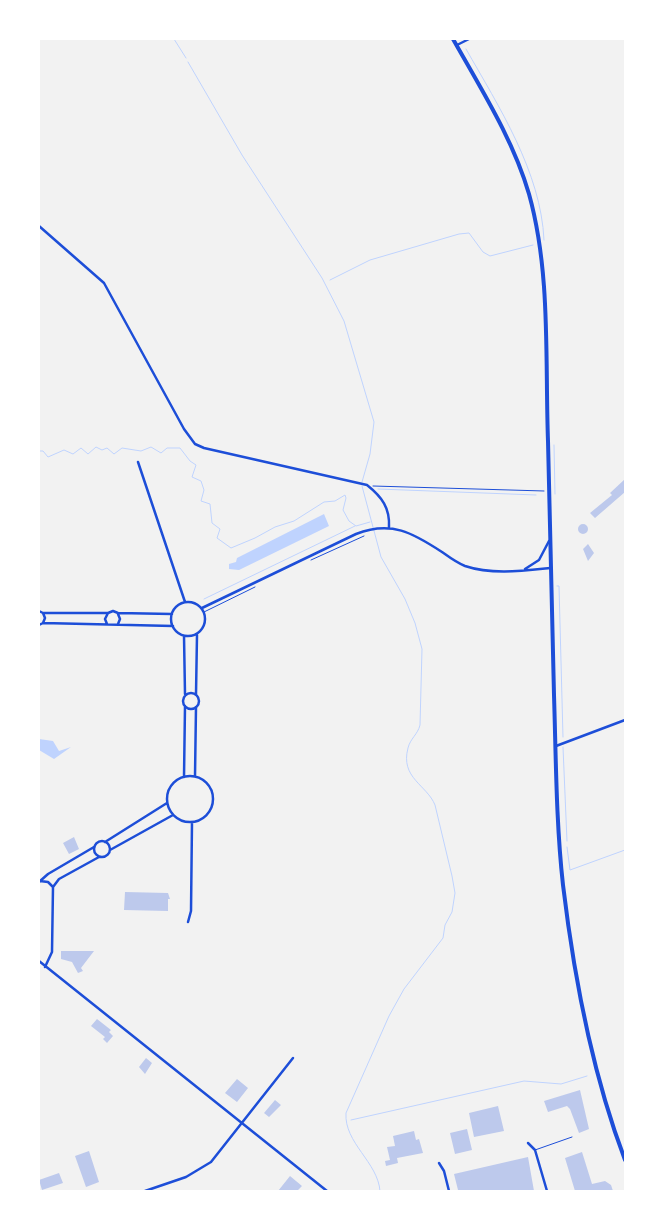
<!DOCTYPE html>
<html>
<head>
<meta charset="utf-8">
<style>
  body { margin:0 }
  #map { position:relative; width:664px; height:1230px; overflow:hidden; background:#f2f2f2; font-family:"Sofia Sans Condensed",sans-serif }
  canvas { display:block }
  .frame { position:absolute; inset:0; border:40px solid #fff; pointer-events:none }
</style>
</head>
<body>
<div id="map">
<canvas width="664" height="1230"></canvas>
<div class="frame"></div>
</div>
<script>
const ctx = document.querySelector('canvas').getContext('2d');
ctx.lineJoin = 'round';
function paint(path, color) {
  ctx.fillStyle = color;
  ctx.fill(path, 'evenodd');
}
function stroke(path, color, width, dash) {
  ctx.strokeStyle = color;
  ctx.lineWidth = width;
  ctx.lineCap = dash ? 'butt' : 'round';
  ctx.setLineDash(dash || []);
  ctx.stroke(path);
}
paint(new Path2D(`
  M324 514 329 526 239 570 229 569V564L236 562 237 558Z
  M39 739 53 741 59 751 71 747 54 759 39 750Z`), '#bfd3fe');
stroke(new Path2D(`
  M174 39 186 58
  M466 49C499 107 541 172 544 240
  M188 62 242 155 322 278 344 321 374 422 370 454 362 482
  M330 280 370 260 459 234 469 233 483 252 490 256 533 245
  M554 445 555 494
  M39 451H43L48 457 64 450 73 454 81 448 88 454 96 447 102 450 107 448 114 454 122 448 141 451 151 447 161 453 167 448H180L190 461 196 465 192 477 201 481 204 490 201 501 210 504 212 523 220 529 217 538 231 548 255 538 275 527 294 521 324 502 335 501 345 495 346 498 343 510 349 521 356 526 370 522
  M362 486 381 557 405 599 415 623 422 649 420 725C418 734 410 739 408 748 400 778 427 785 435 805L452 876 455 893 452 912 445 925 443 938 404 989 389 1016 346 1113C344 1143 378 1162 380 1191
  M378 489 536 495
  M557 586H559L563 737
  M204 599 355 526
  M563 747 567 841
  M567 847 570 870 625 850
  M351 1120 524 1081 561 1084 587 1076`), '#bfd3fe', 1);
paint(new Path2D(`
  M625 479V492L595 518 590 513 612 495 610 493Z
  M578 529a5 5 0 1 1 10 0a5 5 0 1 1-10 0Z
  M588 544 594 553 588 561 583 549Z
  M74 837 79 849 69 854 63 843Z
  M125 892 168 893 170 899H168V911L124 910Z
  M61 951H94L81 968 83 971 78 973 72 962 61 959Z
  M97 1019 111 1030 109 1032 113 1036 107 1043 103 1039 105 1037 91 1026Z
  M146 1058 152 1063 145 1074 139 1067Z
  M237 1079 248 1088 237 1102 225 1093Z
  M580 1090 589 1129 579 1133 570 1109 567 1106 548 1112 544 1101Z
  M275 1100 281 1105 269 1117 264 1113Z
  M498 1106 504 1131 474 1137 469 1113Z
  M467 1129 472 1150 455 1154 450 1133Z
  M414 1131 416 1140 419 1139 423 1153 397 1158 398 1163 386 1166 385 1161 390 1160 387 1147 395 1146 393 1136Z
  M89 1151 99 1182 86 1187 75 1156Z
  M582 1152 592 1184 605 1181 611 1185 613 1191H575L565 1158Z
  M528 1157 534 1191 458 1190 454 1174Z
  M59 1173 63 1183 42 1190 39 1180Z
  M290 1176 302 1186 297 1191H278Z`), '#bdc9ec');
stroke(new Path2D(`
  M373 486 544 491
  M311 560 364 536
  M204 612 255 587`), '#1d4ed8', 1);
stroke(new Path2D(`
  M535 1150 572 1137`), '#1d4ed8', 1);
stroke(new Path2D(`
  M457 45 469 39
  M39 226 104 283 184 429 195 444 204 448 367 485C382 497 390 508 389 527
  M138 462 185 602
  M525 569 539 560 549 541
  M171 619a17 17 0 1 1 34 0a17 17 0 1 1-34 0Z
  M202 608 356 534C391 520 413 533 442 552 449 557 457 563 465 566 492 575 522 571 550 568
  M39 611 43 613H108L113 611 118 613 172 614
  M43 623 45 618 43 613
  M107 624 105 619 108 613
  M118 624 120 619 118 614
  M39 625 43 623 173 626
  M184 636 185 694
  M183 701a8 8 0 1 1 16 0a8 8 0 1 1-16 0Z
  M196 694 197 635
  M556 746 625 720
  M167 799a23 23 0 1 1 46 0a23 23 0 1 1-46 0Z
  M195 776 196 707
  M184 777 185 706
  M94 849a8 8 0 1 1 16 0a8 8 0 1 1-16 0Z
  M105 842 167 803
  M110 850 173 815
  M40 881 48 882 53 887
  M39 882 48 874 94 847
  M188 922 191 911 192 822
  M39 961 327 1191
  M45 967 52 952 53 887 59 879 99 857
  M528 1143 535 1150 547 1191
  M439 1163 444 1171 449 1191
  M145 1191 186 1177 211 1162 293 1058`), '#1d4ed8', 2.5);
stroke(new Path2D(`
  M453 39C481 89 513 139 529 194 551 273 545 359 548 441 550 525 552 610 554 695 556 758 556 822 563 885 574 977 592 1073 625 1160`), '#1d4ed8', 4);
</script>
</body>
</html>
